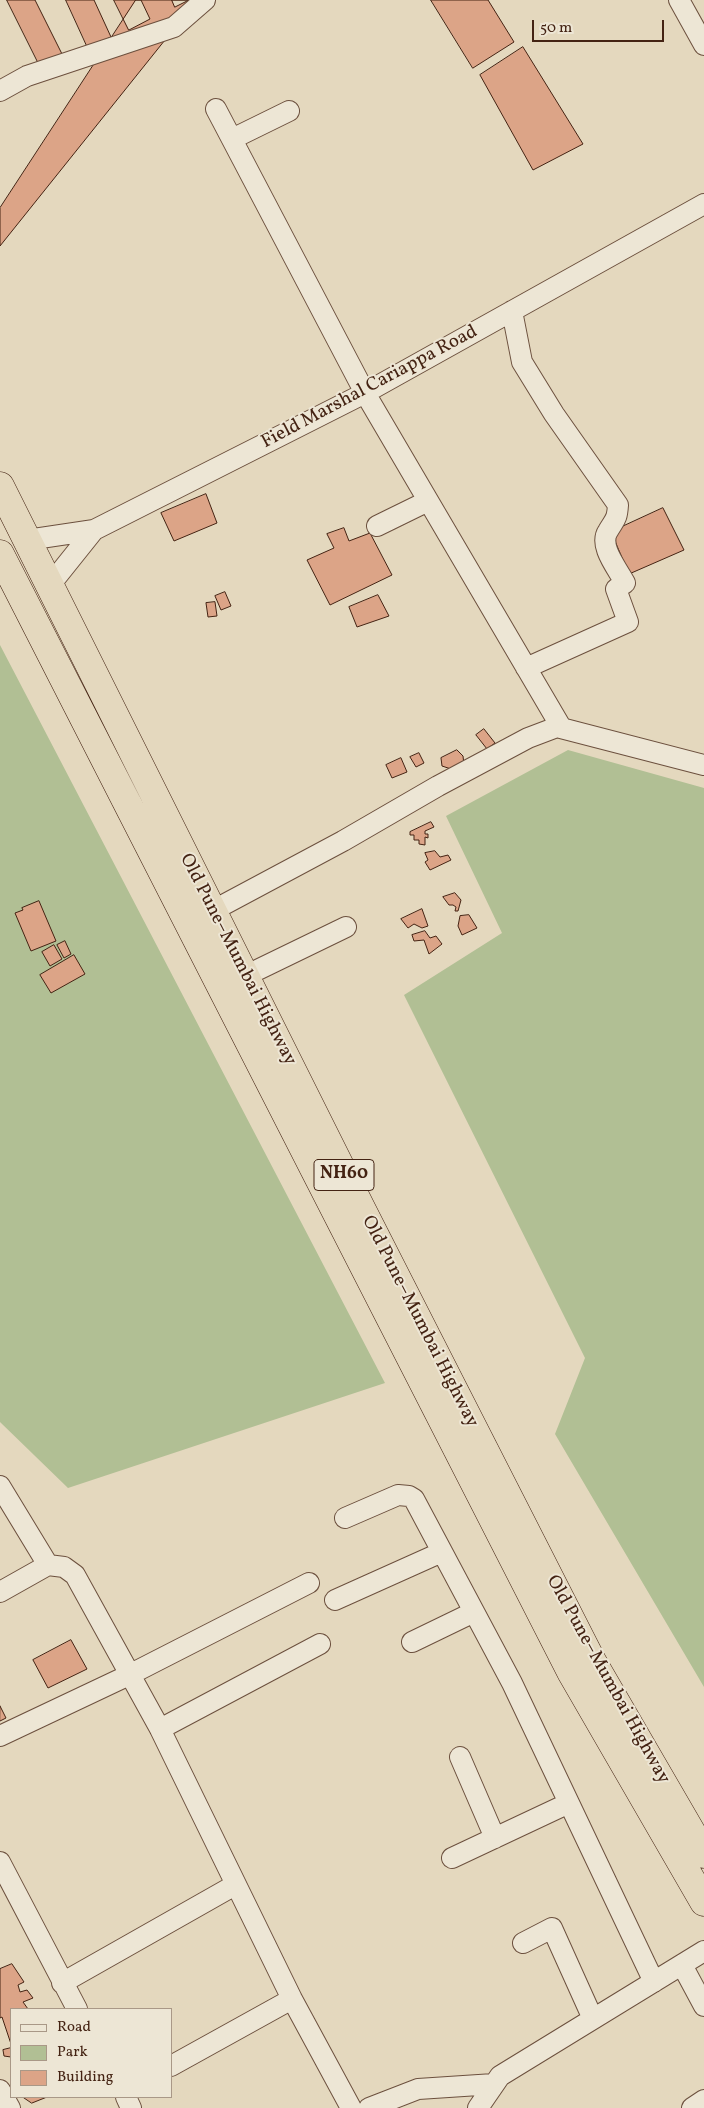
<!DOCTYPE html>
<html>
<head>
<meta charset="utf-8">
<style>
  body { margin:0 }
  #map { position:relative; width:704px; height:2108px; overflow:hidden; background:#e4d8be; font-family:Vollkorn,serif }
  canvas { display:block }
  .legend { position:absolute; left:10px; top:2008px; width:162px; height:90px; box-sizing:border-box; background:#ede6d5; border:1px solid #a99887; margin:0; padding:6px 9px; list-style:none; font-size:15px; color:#442313 }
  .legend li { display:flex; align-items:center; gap:10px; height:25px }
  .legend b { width:25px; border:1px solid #a99887 }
  .scale { position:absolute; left:532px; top:20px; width:132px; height:22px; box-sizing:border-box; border:2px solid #442313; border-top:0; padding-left:6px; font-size:15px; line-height:18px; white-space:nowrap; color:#442313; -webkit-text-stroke:4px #ede6d5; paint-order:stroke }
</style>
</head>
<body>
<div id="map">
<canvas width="704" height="2108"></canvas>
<ul class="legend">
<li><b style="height:6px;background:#ede6d5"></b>Road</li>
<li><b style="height:14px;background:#b1bf94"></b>Park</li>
<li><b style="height:14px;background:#dca487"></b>Building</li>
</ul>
<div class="scale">50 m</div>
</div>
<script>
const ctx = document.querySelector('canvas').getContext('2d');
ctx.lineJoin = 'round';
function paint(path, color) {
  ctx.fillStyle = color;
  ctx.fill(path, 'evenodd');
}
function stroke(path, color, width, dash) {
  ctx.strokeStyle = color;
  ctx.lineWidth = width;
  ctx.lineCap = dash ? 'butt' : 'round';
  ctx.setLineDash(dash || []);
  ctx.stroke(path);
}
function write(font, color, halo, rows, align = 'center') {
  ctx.font = font + ' Vollkorn,serif';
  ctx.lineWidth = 4;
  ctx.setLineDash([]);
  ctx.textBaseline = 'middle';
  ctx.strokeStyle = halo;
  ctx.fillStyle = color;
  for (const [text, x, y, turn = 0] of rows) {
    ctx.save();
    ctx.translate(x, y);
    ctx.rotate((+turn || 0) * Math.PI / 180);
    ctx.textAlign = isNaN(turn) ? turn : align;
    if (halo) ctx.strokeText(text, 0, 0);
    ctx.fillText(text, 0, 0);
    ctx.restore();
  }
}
paint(new Path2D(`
  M0 645 385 1383 68 1488 0 1422Z
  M568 750 704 788V1687L555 1434 585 1358 404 995 502 933 446 816Z`), '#b1bf94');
const building = new Path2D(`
  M7 0H35L62 54 39 64Z
  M66 0H94L111 37 88 48Z
  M114 0H141L150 19 129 30Z
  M136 0H197L0 246V208Z
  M172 0H189L175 7Z
  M431 0H488L514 42 473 68Z
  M523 47 583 144 533 170 480 75Z
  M206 494 217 523 174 541 161 513Z
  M663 508 684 550 629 574 611 532Z
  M344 528 349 541 370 533 392 575 330 605 307 560 334 548 327 534Z
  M225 592 231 606 221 610 215 596Z
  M378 595 389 616 357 627 349 607Z
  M215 602 217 616 208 617 206 603Z
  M484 729 495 743 487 749 476 735Z
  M457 750 463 756 464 765 451 769 442 766 441 758Z
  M419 753 424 763 416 767 410 757Z
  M401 758 407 772 392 778 386 765Z
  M431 822 434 827 425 831V834H428V838L425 837V845L419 844V840H414V835H410V832Z
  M435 851 440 857 448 855 451 860 430 870 425 862 428 860 425 853Z
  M455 893 461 900 458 911H455L456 907 453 905H449L443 897Z
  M39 901 56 941 31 951 15 913 23 910 22 908Z
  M422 909 428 926 422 928 414 924 408 928 401 919Z
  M469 915 477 928 462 935 458 926 460 916Z
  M425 931 430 938 436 936 442 944 429 954 424 940 414 941 412 935Z
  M65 941 71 954 64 958 57 945Z
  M54 945 62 959 50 966 42 952Z
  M74 955 85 974 51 993 40 975Z
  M71 1640 87 1669 48 1688 33 1660Z
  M0 1706 6 1718 0 1721Z
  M12 1964 24 1982 18 1985 20 1992 27 1990 33 1998 23 2002 28 2009H11V2044L2 2017 0 2018V1969Z
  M11 2048V2057L4 2056 3 2050Z
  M23 2097H47L32 2103Z`);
paint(building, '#dca487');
stroke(building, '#442313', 1);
const minor = new Path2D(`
  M679 0 704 45
  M0 91 27 76 174 27 205 0
  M216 109 365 393 561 727
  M232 139 289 111
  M512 311 522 362 554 414 618 505C617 520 615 519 608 531 598 546 618 569 625 583L616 589 628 622 526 668
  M377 526 428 501
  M27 540 94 530
  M50 585 94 530 365 393 704 204
  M212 911 343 841 438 786 528 738 557 727 704 765
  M245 976 346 927
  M0 1486 48 1565 64 1567 75 1575 160 1729 292 1999 351 2108
  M345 1518 398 1495 409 1496 414 1499 512 1683 654 1982
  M0 1592 48 1565
  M335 1600 442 1552
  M412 1642 474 1612
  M160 1729 320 1644
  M0 1736 129 1675 309 1583
  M460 1757 495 1838
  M452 1858 569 1803
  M0 1862 77 2009
  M523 1943 552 1928 593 2019
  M682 1965 704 2006
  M62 1983 235 1885
  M171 2066 292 1999
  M0 2090 10 2108
  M126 2097 131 2108
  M369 2108 418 2089 494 2084
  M478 2108 500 2076 704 1951
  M692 2108 704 2100`);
const highway = new Path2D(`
  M0 486 360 1206 592 1661 704 1854
  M0 554 571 1672 704 1902`);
stroke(minor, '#6c503e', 22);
stroke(highway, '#442313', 29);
stroke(minor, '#ede6d5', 20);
stroke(highway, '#e4d8be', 28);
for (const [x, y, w] of [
  [344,1175,60]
]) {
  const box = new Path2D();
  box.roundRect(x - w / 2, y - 15.5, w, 31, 4);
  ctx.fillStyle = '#ede6d5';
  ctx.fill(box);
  stroke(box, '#442313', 1);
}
write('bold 18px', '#442313', null, [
  ["NH60",344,1175]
]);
write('19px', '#442313', '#ede6d5', [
  ["Field Marshal Cariappa Road",370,388,-28],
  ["Old Pune–Mumbai Highway",237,960,63],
  ["Old Pune–Mumbai Highway",419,1322,63],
  ["Old Pune–Mumbai Highway",607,1680,61]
]);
</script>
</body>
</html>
